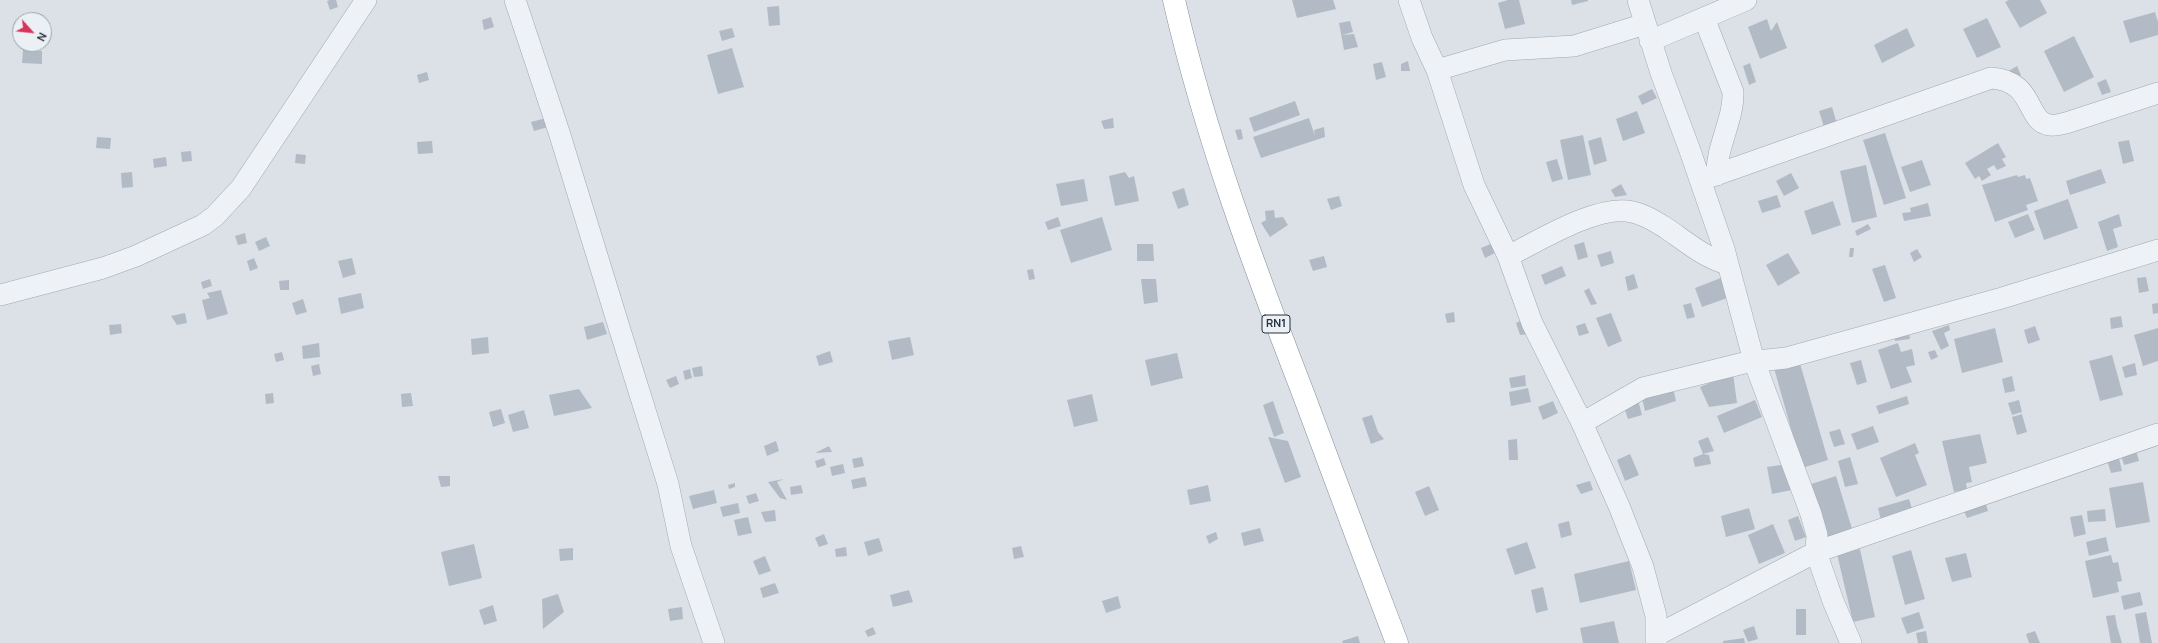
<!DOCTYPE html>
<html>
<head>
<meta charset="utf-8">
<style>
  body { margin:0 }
  #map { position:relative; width:2158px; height:643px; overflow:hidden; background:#dbe1e7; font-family:Manrope,sans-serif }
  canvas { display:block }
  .north { position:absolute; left:12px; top:12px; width:40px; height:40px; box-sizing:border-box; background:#ebf0f5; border:1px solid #9ba3ac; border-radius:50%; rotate:117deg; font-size:11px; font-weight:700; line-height:16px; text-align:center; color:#24303f }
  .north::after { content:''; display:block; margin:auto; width:14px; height:18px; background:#d9335a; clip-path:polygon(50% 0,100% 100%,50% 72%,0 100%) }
</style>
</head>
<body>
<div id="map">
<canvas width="2158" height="643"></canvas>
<div class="north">N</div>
</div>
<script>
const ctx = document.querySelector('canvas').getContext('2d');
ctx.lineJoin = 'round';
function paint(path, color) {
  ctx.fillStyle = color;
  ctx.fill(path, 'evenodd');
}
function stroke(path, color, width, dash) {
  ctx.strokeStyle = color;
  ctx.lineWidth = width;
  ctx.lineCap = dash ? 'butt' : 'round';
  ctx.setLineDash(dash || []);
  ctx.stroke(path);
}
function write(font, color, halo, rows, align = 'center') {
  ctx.font = font + ' Manrope,sans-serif';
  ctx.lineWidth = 4;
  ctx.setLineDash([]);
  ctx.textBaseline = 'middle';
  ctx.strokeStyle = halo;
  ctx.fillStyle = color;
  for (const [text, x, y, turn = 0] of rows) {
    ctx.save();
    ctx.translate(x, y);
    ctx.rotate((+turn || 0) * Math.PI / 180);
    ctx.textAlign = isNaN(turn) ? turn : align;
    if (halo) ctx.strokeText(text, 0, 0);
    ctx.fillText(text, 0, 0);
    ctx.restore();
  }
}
paint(new Path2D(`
  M330 0H336L338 7 330 10 327 1Z
  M1292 0H1333L1336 9 1297 18Z
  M1508 0H1519L1525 24 1505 29 1498 3Z
  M1571 0H1588V1L1572 5Z
  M2009 0H2040L2047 13 2020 28 2005 2Z
  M779 6 780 25 769 26 767 7Z
  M2155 12 2158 22V35L2130 43 2123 21Z
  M491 17 494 27 484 30 482 20Z
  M1987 18 2001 47 1977 58 1963 29Z
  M1767 19 1771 31 1777 22 1787 48 1760 59 1748 27Z
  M1350 21 1353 32 1342 35 1354 34 1358 47 1344 50 1339 23Z
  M732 28 735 37 722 41 719 31Z
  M1907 28 1915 46 1882 63 1874 45Z
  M2074 36 2094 77 2064 92 2044 51Z
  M732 48 744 87 718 94 707 55Z
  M23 50 42 51V64L22 63Z
  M1408 61 1410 71H1401V64Z
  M1382 62 1386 77 1376 80 1373 64Z
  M1750 63 1756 82 1749 85 1743 66Z
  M2017 66 2021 75 2012 80 2007 72Z
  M427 72 429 80 419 83 417 75Z
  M2106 79 2111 92 2102 95 2097 83Z
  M1652 89 1657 98 1642 105 1638 96Z
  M1295 101 1300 115 1254 132 1249 118Z
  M1832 107 1837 124 1824 127 1819 111Z
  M1637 111 1645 133 1623 141 1616 119Z
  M546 118 548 127 534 131 531 122Z
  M1113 118 1114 128 1104 129 1101 121Z
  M1309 118 1315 136 1314 130 1324 127 1325 137 1261 158 1253 137Z
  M1241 129 1243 139 1238 140 1235 130Z
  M1885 133 1906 198 1884 205 1863 140Z
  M1583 135 1591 175 1568 180 1560 140Z
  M97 137 111 138 110 149 96 148Z
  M1601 137 1607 161 1594 165 1588 141Z
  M2129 140 2134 161 2123 164 2118 142Z
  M432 141 433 153 418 154 417 142Z
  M1998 143 2006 157 2002 159 2006 166 1997 170 1994 165 1987 169 1991 175 1982 181 1979 176 1975 179 1965 163Z
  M191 151 192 161 182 162 181 152Z
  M296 154 306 155 305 164 295 163Z
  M166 157 167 166 154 168 153 159Z
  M1557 159 1563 179 1552 182 1546 162Z
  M1922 160 1931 185 1910 192 1901 167Z
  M1866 165 1877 217 1852 223 1840 171Z
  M2101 169 2106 183 2070 195 2066 181Z
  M132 172 133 187 122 188 121 173Z
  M1125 172 1129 178 1134 176 1139 201 1115 206 1109 176Z
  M1791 173 1799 188 1784 196 1776 181Z
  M2017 175 2018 177 2025 175 2026 179 2030 178 2038 201 2026 205 2028 210 1995 222 1982 185Z
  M1084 179 1088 201 1061 206 1056 184Z
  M1621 184 1627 195 1615 197 1611 190Z
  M1184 188 1189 205 1178 209 1172 192Z
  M1777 195 1781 207 1762 213 1758 201Z
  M1339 196 1342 206 1331 210 1327 199Z
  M2068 199 2078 228 2044 240 2034 211Z
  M1833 201 1841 225 1812 235 1804 211Z
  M1928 203 1931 216 1904 221 1902 213 1911 212 1910 208Z
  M1274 210 1275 218 1283 217 1288 225 1270 237 1261 223 1266 220 1265 211Z
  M2028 214 2035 230 2015 238 2008 222Z
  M2119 214 2122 226 2113 229 2118 247 2107 251 2098 222Z
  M1058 217 1061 226 1048 230 1045 222Z
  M1102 217 1112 250 1071 263 1060 230Z
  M1868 224 1871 229 1857 236 1855 231Z
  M245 233 247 243 238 245 235 236Z
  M266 237 270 246 259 251 255 242Z
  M1584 242 1588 257 1578 260 1574 245Z
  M1493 243 1497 252 1485 258 1481 248Z
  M1137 244H1153L1154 261H1137Z
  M1850 248H1854L1853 257H1849Z
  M1917 249 1922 257 1914 262 1910 253Z
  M1611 251 1614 263 1601 267 1597 255Z
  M1788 253 1800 273 1778 286 1766 265Z
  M1324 256 1327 267 1313 271 1309 260Z
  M254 258 258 268 250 271 247 261Z
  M352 258 356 274 343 278 338 261Z
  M1885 265 1896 298 1884 302 1872 269Z
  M1562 266 1566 276 1545 285 1541 275Z
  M1033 269 1035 279 1029 280 1027 270Z
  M1634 274 1638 288 1628 291 1625 277Z
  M1726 276 1733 296 1702 307 1695 288Z
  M2146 277 2149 291 2139 293 2137 278Z
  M210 279 212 286 203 289 201 282Z
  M1141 279H1156L1158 302 1144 304Z
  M289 280V290H280L279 281Z
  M1589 288 1597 304 1591 305 1584 291Z
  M221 290 228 314 207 320 202 300 210 298 207 293Z
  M361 293 364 308 341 314 338 298Z
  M303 299 307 312 296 315 292 303Z
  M1691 303 1695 317 1687 319 1683 305Z
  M2158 303V313L2153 314 2152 304Z
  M1454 312 1455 322 1447 323 1445 314Z
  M185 313 187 323 177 325 171 316Z
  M1611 313 1622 341 1608 347 1596 318Z
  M2121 316 2123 327 2111 329 2110 318Z
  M1526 318 1529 334 1520 335 1516 323Z
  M603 322 607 334 587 340 584 327Z
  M1585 323 1589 333 1579 336 1576 326Z
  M121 324 122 333 110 335 109 325Z
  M1949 325 1950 330 1944 333 1949 346 1941 350 1932 331Z
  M2035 326 2040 340 2028 344 2024 330Z
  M1908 328 1910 339 1895 341 1893 331Z
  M1995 328 2003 362 1962 373 1954 339Z
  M2158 328V361L2143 366 2134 335Z
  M488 337 489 353 472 355 471 339Z
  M910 337 914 355 892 360 888 341Z
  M319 343 320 357 303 359 302 346Z
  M1898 343 1901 352 1912 349 1915 365 1906 367 1912 382 1891 389 1878 350Z
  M1935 350 1938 357 1931 360 1928 352Z
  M830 351 833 362 819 366 816 356Z
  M282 352 284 360 276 362 274 354Z
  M1177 353 1183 378 1151 386 1145 360Z
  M2112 355 2123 395 2100 401 2089 361Z
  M1799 360 1828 460 1802 468 1774 368Z
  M1861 360 1867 382 1857 385 1850 363Z
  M2135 363 2137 375 2125 378 2122 367Z
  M319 364 321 374 313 376 311 366Z
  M702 366 703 376 694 377 692 368Z
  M690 369 692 378 685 380 683 371Z
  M1733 373 1737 403 1709 407 1700 387Z
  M1525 375 1526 386 1511 388 1509 378Z
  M676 376 679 384 670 388 666 380Z
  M2012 376 2015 391 2005 393 2002 379Z
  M1672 383 1676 401 1645 411 1640 390Z
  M1528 388 1531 402 1511 406 1509 392Z
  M579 389 592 408 554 416 549 395Z
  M273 393 274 403 266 404 265 394Z
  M411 393 413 406 402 407 401 394Z
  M1092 394 1098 421 1074 427 1067 400Z
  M1907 396 1909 404 1879 414 1876 406Z
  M1638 400 1642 415 1628 419 1623 404Z
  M1755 400 1762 417 1724 433 1717 416Z
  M2019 400 2022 412 2012 415 2008 403Z
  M1273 401 1284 433 1274 437 1263 405Z
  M1553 401 1558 413 1543 420 1538 407Z
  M501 409 505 423 493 427 489 412Z
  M524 410 529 428 513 432 508 415Z
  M2022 414 2027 432 2017 435 2012 417Z
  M1372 415 1378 432 1384 439 1371 444 1362 418Z
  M1873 426 1879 442 1857 450 1851 434Z
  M1840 429 1845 444 1834 447 1829 432Z
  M1980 434 1987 463 1969 467 1972 482 1966 483 1967 489 1954 492 1942 441Z
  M1268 437 1288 441 1301 477 1285 483Z
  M1708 437 1714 451 1703 454 1698 441Z
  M1517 439 1518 460H1509L1508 440Z
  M776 441 779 451 767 456 764 446Z
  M1915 443 1919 453 1915 455 1927 485 1896 497 1880 458Z
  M829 446 832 452 815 453Z
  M2136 450 2139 461 2124 465 2121 455Z
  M1630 454 1639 475 1625 481 1617 460Z
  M1703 454 1709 455 1711 464 1695 467 1693 458Z
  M862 457 864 466 854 468 852 459Z
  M1850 457 1858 484 1845 487 1838 461Z
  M824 458 826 465 817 468 815 461Z
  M2119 458 2122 471 2111 473 2107 460Z
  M843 464 845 473 832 476 830 467Z
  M1787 464 1792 490 1772 494 1767 467Z
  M438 476H450V486L441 487Z
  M1836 476 1853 532 1825 541 1808 485Z
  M865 477 867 486 853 489 851 480Z
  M784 479 777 482 787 500 780 498 768 482Z
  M1590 481 1593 490 1581 494 1576 485Z
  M2143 482 2150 522 2116 528 2109 488Z
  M735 483V487L729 489 728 485Z
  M801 485 803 493 791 495 790 487Z
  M1208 485 1211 501 1190 505 1187 490Z
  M1429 486 1439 510 1425 516 1415 492Z
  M714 490 717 503 693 509 689 496Z
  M756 493 759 501 749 504 746 496Z
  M1909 499 1914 515 1882 524 1878 508Z
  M738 503 740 513 723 517 720 507Z
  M1986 504 1988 511 1967 518 1964 511Z
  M1749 508 1755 529 1726 537 1721 516Z
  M2105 509 2106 521 2088 522 2087 511Z
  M775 510 776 521 765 522 761 512Z
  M2082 515 2086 534 2074 537 2070 517Z
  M1798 516 1806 537 1795 541 1788 520Z
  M748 517 752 533 738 536 734 520Z
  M1569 521 1572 535 1561 538 1558 524Z
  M1773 524 1785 553 1759 564 1748 535Z
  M1260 528 1264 541 1244 546 1241 533Z
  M1216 532 1218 539 1209 544 1206 536Z
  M824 534 828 544 819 547 815 538Z
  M2106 537 2109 551 2089 556 2086 542Z
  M879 538 883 551 868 556 864 542Z
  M1527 542 1536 568 1515 575 1506 549Z
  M474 544 482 578 449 586 441 552Z
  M1021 546 1024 557 1014 559 1012 548Z
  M846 547 847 556 836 557 835 549Z
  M573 548V560L560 561 559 549Z
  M1860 549 1875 617 1853 622 1837 554Z
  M1911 550 1925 599 1905 605 1892 556Z
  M1966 553 1972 577 1952 582 1945 558Z
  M2111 555 2113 563 2118 562 2122 581 2117 582 2119 592 2093 598 2085 561Z
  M765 556 771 571 759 575 753 561Z
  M1629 561 1636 590 1580 603 1574 574Z
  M775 583 779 593 763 598 760 588Z
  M1543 587 1548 610 1536 613 1531 590Z
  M909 590 913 602 893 607 890 595Z
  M2140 592 2143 605 2124 610 2121 596Z
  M558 594 564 612 543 629 542 599Z
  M1118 596 1121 608 1106 613 1102 601Z
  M493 605 497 621 484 625 479 610Z
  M682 607 683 619 670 621 668 609Z
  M1796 609H1806V635H1796Z
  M1919 612 1924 628 1907 634 1901 618Z
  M2146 612 2152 643H2140L2135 614Z
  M2115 615 2117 626 2122 643H2111L2106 616Z
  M1614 621 1619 643H1583L1580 628Z
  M1754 626 1758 639 1748 642 1743 630Z
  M873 627 876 634 868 637 865 631Z
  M1926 631 1928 643H1918L1916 633Z
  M2035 631 2040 643H2029L2026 634Z
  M1358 636 1360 643H1343L1342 641Z
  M1744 638 1745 643H1723V641Z`), '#b2bbc5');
const minor = new Path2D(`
  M515 0 559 132 619 327 668 484 681 546 714 643
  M1409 0 1422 38 1437 70 1474 185 1508 256 1532 323 1582 423 1619 506 1643 567 1656 616V643
  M1638 0 1661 73 1689 148 1724 249 1754 361 1811 514 1817 535 1816 552 1833 601 1851 643
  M1704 18 1733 92C1734 120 1716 146 1717 175
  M1650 41 1746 0
  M1437 70 1505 50 1574 46 1645 24
  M1701 180 1991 78C2036 81 2025 122 2050 125 2055 126 2061 124 2066 123L2158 93
  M1508 256C1539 241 1593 207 1627 211 1642 213 1653 220 1666 228 1685 241 1706 259 1728 264
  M0 295 103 268 136 256 203 225 215 216 241 188 366 0
  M1582 423 1643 388 1748 362 1786 358 2002 298 2158 250
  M1657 635 1816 552 2158 434`);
const highway = new Path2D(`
  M1174 0C1205 135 1253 264 1303 393 1334 476 1365 560 1397 643`);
stroke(minor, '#a0a8b1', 22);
stroke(highway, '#82909f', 23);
stroke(minor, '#eef1f5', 21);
stroke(highway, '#fff', 22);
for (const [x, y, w] of [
  [1276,324,28]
]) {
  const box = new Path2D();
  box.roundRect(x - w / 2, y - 9, w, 18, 3);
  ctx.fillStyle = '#ebf0f5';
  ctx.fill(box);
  stroke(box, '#24303f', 1);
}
write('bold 11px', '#24303f', null, [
  ["RN1",1276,324]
]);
</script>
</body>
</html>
